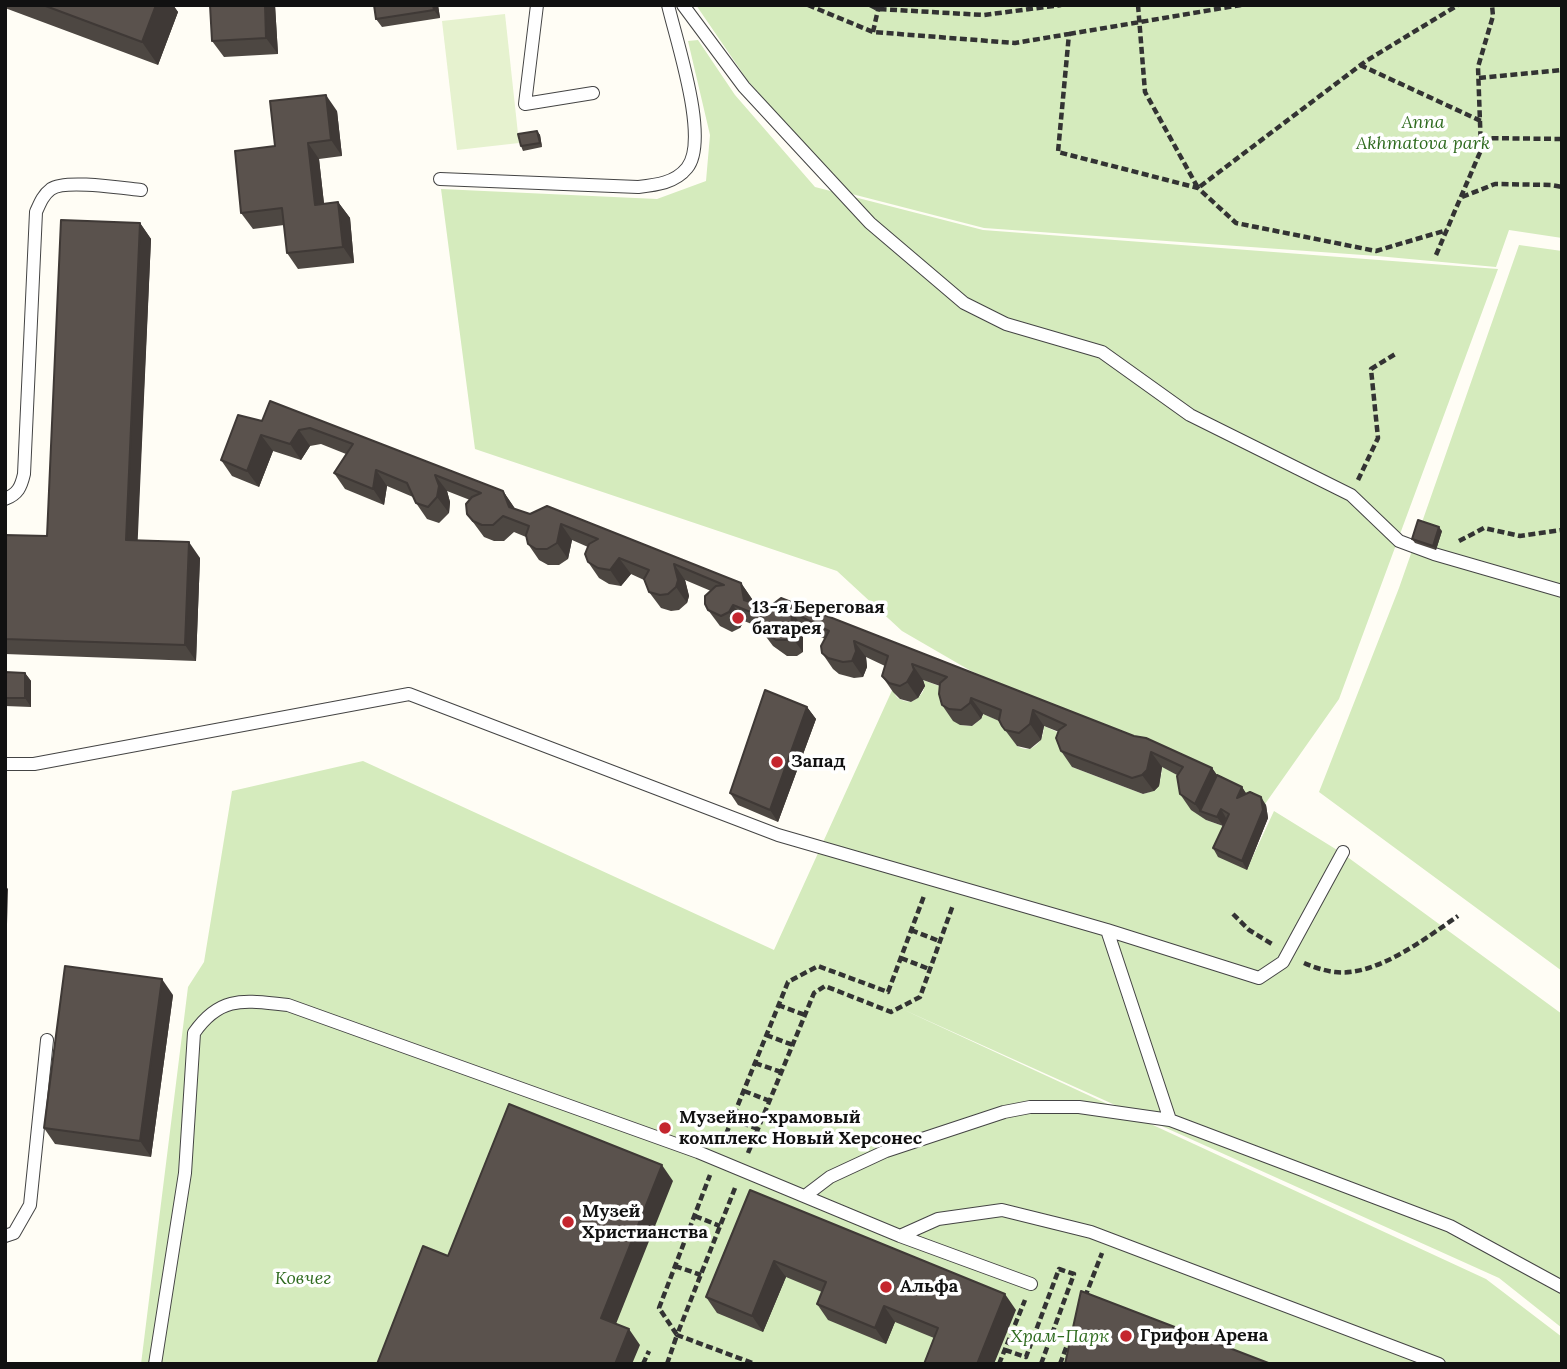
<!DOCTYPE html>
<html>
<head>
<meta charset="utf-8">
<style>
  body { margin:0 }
  #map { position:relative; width:1567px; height:1369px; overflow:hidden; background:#fffdf5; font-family:Lora,serif }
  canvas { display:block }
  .frame { position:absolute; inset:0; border:7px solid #111; pointer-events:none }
</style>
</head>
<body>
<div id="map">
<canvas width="1567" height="1369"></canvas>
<div class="frame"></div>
</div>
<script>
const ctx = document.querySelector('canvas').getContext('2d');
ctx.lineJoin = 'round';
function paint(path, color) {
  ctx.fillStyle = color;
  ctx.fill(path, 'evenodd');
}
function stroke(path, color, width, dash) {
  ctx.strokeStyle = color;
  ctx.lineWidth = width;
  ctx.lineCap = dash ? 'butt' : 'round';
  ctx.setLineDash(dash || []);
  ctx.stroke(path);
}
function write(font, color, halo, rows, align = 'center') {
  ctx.font = font + ' Lora,serif';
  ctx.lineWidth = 7;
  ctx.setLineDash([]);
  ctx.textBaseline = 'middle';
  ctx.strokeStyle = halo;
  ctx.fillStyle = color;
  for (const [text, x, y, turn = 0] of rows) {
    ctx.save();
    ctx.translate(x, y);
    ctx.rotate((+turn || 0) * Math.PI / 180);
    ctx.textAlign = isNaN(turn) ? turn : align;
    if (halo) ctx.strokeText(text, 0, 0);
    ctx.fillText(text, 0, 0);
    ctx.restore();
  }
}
paint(new Path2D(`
  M696 5H1562V238L1509 230 1496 267 1377 256 984 228 848 193 748 81Z
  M698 40 735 95 815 187 983 230 1498 269 1339 699 1265 804 1146 747 971 671 902 631 837 571 475 449 441 189 657 199 706 181 710 135 688 41Z
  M1519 245 1562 251V971L1319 792 1399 588Z
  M923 680 958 693 960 725 972 726 981 719 983 714 1012 726C1013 741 1013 749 1030 749 1041 743 1043 737 1044 726L1077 741 1072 767 1143 794C1158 791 1161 782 1162 767L1195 783 1206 820 1223 826 1226 818 1235 822 1247 869 1274 811 1342 853 1562 1014V1328L1499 1278 902 1009 1486 1279 1562 1337V1364H141L188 987 204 962 232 791 363 761 774 950 894 686C892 698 902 701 911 702 920 697 927 691 923 680Z`), '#d5ebbd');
paint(new Path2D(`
  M505 14 519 143 457 150 442 21Z`), '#e6f2cf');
const lane = new Path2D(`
  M537 5 525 104 593 93
  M683 5 744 87 870 223 964 303 1006 324 1102 352 1190 415 1351 495 1399 541 1434 554 1562 591
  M440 179 638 187C656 185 675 183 687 168 710 140 676 40 668 5
  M5 499C18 494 21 487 24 474L36 212C40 203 43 195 51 189 65 179 122 188 141 190
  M5 764H34L409 694 778 835 1107 930
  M1343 852 1283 962 1259 978 1107 930 1170 1120 1450 1226 1562 1287
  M805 1196 830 1177 886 1151 1004 1112 1030 1107H1079L1170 1120
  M5 1236 14 1233 30 1205 47 1040
  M900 1236 938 1219 1002 1210 1091 1232 1439 1364
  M155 1364 185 1173 194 1033C221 994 246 1001 288 1005L698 1152 900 1236 1031 1284`);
stroke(lane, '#444', 14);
stroke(new Path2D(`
  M808 5 873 32 1015 43 1069 34 1058 152 1198 188 1236 223 1376 251 1447 230
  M870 5 878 9 984 15 1061 5
  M1138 5 1145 92 1198 188 1366 61 1458 5
  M873 32 879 5
  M1069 34 1241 5
  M1360 65 1481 121
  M1479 78 1562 70
  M1481 138 1562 139
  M1462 197 1495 184 1551 185 1562 187
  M1436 255 1481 150 1478 67 1493 16 1492 5
  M1358 480 1378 438 1371 369 1397 353
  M1459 541 1484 528 1520 536 1562 530
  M1233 914 1249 930 1272 944
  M911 930 939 941
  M901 958 929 969
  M1304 963C1313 967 1325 971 1335 972 1376 977 1426 938 1458 916
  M778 1005 805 1015
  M766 1035 793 1045
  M755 1063 781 1072
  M744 1091 770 1101
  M732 1119 758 1129
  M722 1144 788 982 818 966 888 992 924 896
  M748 1153 814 993 825 986 891 1012 920 997 953 905
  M735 1188 677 1335 755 1364
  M695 1216 720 1226
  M675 1266 701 1275
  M1085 1297 1102 1253
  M1005 1350 1026 1357 1059 1269 1074 1274 1041 1364
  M643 1364 649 1351
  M667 1364 677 1335 659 1308 710 1175
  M999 1364 1025 1300
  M1060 1364 1072 1332`), '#333', 4.5, [7, 3.5]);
stroke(lane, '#fff', 12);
paint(new Path2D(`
  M5 5H173L178 12 158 65 5 8Z
  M210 5H275L278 54 224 57 212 41Z
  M374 5H438L440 18 382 27 376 19Z
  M337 111 342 156 319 159 324 204 338 202 350 218 354 263 298 269 287 253 284 225 253 229 241 213 275 146Z
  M537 131 540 135 542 147 523 151 521 146Z
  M140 223 151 239 137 540 200 558 196 661 5 654V535L47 536Z
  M270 401 503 491 515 509 741 583 752 599 753 603 768 608 781 598 1212 768 1217 775 1242 787 1246 794 1266 805 1268 818 1247 870 1218 857 1213 848 1227 818 1223 826 1206 820 1191 810 1180 794 1177 775 1162 767 1159 786 1154 791 1143 794 1072 767 1061 751 1059 732 1044 726 1041 740 1030 749 1017 746 1002 726 999 721 983 714 981 719 972 726 960 725 953 721 942 705 940 686 923 680 925 686 918 698 911 702 900 699 893 692 882 676 885 666 866 657 867 667 863 677 854 678 839 674 833 669 822 653 825 639 803 628V652L797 656H787L773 646 761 630 762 628 744 621 740 628 732 632 720 626 708 610 711 591 685 580 689 596 687 603 679 610 671 611 661 608 649 592 644 580 631 574 621 586 609 584 599 578 588 562V547L572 540 568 559 559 565H548L539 560 528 544 526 537 514 532 504 541H494L484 537 467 514 470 500 447 491 450 502 449 513 439 523 427 519 416 503 413 497 387 486 384 505 345 489 334 473 346 454 321 444 310 446 301 460 273 451 259 487 232 476 221 460 262 421Z
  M1442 531 1436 550 1415 543 1412 539Z
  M5 672 25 673 31 681V707L5 706Z
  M807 707 816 719 778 822 738 805 730 793Z
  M173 995 151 1157 55 1144 44 1128Z
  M750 1190 1016 1310 934 1338 895 1322 886 1344 828 1320 817 1304 822 1292 786 1277 763 1332 717 1313 706 1297Z`), '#4d4742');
paint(new Path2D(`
  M156 5H173L178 12 158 65 142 42Z
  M265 5H275L278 54 266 38Z
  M433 5H438L440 18 434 10Z
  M326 95 337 111 342 156 331 140Z
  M537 131 540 135 542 147 540 143Z
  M308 143 319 159 326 221 315 205Z
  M338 202 350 218 354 263 343 247Z
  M140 223 151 239 137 556 126 540Z
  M299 430 310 446 301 460 290 444Z
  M261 435 273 451 259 487 247 471Z
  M376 470 387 486 384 505 373 489Z
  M435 475 447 491 450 502 449 513 437 497Z
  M503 491 514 507 521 523 509 507Z
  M561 524 572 540 568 559 557 543Z
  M1439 527 1442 531 1436 550 1433 546Z
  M189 542 200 558 196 661 185 645Z
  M619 558 631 574 621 586 610 570Z
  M674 564 685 580 689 596 687 603 676 587Z
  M741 583 752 599 755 614 744 600Z
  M733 605 744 621 740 628 729 612Z
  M792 612 803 628V652L791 636Z
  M854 641 866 657 867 667 863 677 852 661Z
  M912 664 923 680 925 686 918 698 907 682Z
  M25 673 31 681V707L25 698Z
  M971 698 983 714 981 719 970 703Z
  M807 707 816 719 778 822 770 810Z
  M1033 710 1044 726 1041 740 1030 724Z
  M1151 752 1162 767 1159 786 1154 791 1142 775Z
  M1212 768 1223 784 1200 811 1195 804Z
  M1242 787 1248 796 1237 798Z
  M1261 797 1266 805 1268 818 1247 870 1242 861Z
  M1221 809 1226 818 1223 826 1217 817Z
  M5 885 8 889 6 959 5 958Z
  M162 979 173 995 151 1157 140 1141Z
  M662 1165 673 1181 612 1334 601 1318Z
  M774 1261 786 1277 763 1332 752 1316Z
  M1005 1294 1016 1310 994 1364H977Z
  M884 1306 895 1322 886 1344 875 1328Z
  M629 1329 640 1345 632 1364H615Z`), '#3f3936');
const building = new Path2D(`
  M43 5H156L142 42Z
  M210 5H265L266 38 212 41Z
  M374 5H433L434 10 376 19Z
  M326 95 331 140 308 143 315 205 338 202 343 247 287 253 282 208 241 213 235 151 275 146 270 101Z
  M537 131 540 143 521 146 518 134Z
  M61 220 140 223 126 540 189 542 185 645 5 639V535L47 536Z
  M270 401 503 491 509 507 530 514 547 506 741 583 744 600 768 608 781 598 1134 736 1146 738 1212 768 1195 804 1180 794 1177 776 1183 767 1151 752 1147 770 1142 775 1132 778 1061 751 1056 738 1059 730 1066 725 1033 710 1030 724 1019 733 1005 730 1002 726 999 720 1001 710 971 698 970 703 961 710 949 709 942 705 939 694 940 683 947 677 912 664 914 670 907 682 900 686 889 683 882 676 888 656 854 641 856 651 852 661 843 662 828 658 822 653 821 646 829 631 792 612 791 636 786 640H776L761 630 763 617 733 605 729 612 721 616 708 610 705 604V596L716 586 724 585 674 564 678 580 676 587 668 594 660 595 649 592 644 579 649 570 619 558 610 570 598 568 588 562 585 554 589 544 598 539 561 524 557 543 547 549H536L528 544 526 535 529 526 503 516 493 525H482L473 521 467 514 466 504 472 497 481 493 435 475 439 486 437 497 428 507 416 503 407 483 376 470 373 489 334 473 353 444 310 428 299 430 290 444 261 435 247 471 221 460 238 415 262 421Z
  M1418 520 1439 527 1433 546 1412 539Z
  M5 672 25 673V698H5Z
  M765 690 807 707 770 810 730 793Z
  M1217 775 1242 787 1237 798 1250 792 1261 797 1263 810 1242 861 1213 848 1229 814 1221 809 1217 817 1200 811Z
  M65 966 162 979 140 1141 44 1128Z
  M509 1104 662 1165 601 1318 629 1329 615 1364H377L423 1246 448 1256Z
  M750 1190 1005 1294 977 1364H924L938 1328 884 1306 875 1328 817 1304 826 1282 774 1261 752 1316 706 1297Z
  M1081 1291 1271 1364H1065Z`);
paint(building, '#5a524d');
stroke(building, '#3f3936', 2);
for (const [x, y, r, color] of [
  [738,618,7,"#c4262e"],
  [777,762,7,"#c4262e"],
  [665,1128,7,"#c4262e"],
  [568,1222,7,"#c4262e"],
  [886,1287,7,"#c4262e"],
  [1126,1336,7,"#c4262e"]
]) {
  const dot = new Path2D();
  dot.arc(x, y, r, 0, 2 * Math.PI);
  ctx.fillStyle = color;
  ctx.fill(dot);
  stroke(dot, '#fff', 2.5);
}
write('italic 18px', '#2f6b1f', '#fff', [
  ["Anna",1423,123],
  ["Akhmatova park",1423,144],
  ["Ковчег",303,1279],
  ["Храм-Парк",1060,1337]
]);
write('bold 18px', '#111', '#fff', [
  ["13-я Береговая",752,608],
  ["батарея",752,629],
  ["Запад",791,762],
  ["Музейно-храмовый",679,1118],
  ["комплекс Новый Херсонес",679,1139],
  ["Музей",582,1212],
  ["Христианства",582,1233],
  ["Альфа",900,1287],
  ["Грифон Арена",1140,1336]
], 'left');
</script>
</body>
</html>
